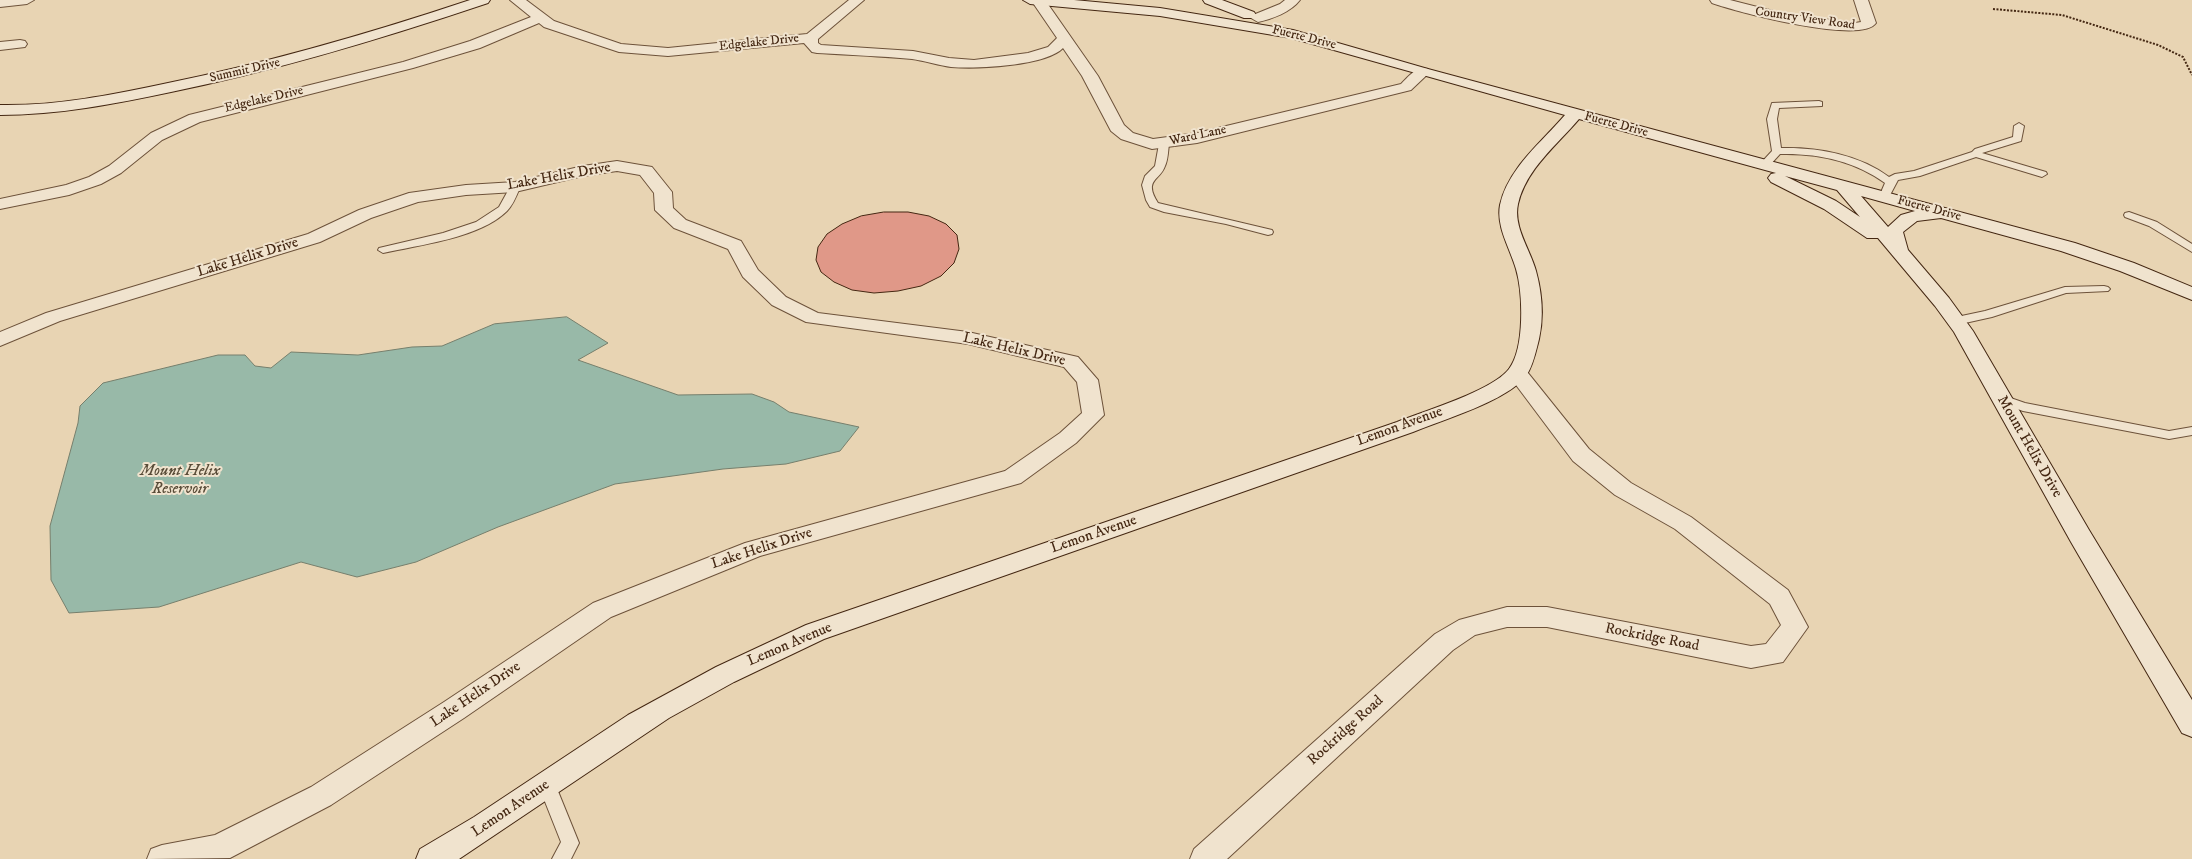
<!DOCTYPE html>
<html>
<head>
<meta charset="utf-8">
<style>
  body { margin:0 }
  canvas { display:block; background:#e8d4b3 }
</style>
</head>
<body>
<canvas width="2192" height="859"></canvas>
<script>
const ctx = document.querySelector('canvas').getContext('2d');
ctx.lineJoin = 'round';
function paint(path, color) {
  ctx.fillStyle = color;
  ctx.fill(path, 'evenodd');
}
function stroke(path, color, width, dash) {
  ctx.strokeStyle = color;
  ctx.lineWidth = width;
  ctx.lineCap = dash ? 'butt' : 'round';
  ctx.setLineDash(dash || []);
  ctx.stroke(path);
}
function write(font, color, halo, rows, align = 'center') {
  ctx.font = font + ' "IM FELL DW Pica",serif';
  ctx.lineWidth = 4;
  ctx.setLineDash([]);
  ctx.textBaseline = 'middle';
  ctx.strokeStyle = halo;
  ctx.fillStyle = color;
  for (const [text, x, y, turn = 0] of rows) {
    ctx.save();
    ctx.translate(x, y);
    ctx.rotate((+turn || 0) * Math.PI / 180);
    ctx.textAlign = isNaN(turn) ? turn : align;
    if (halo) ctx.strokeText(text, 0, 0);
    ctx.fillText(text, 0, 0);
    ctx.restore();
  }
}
const water = new Path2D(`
  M567 317 608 343 578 360 678 395 752 394 774 402 789 412 859 427 840 451 786 464 723 469 615 484 498 527 416 562 357 577 301 562 159 607 69 613 51 580 50 526 78 423 80 406 103 383 218 355H245L255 366 271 368 291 352 358 355 412 347 442 346 494 324Z`);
paint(water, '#98b9a8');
stroke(water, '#767f6c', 1);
const building = new Path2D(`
  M884 212H908L929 216 946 224 957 235 959 249 954 263 941 276 921 286 898 291 874 293 852 290 834 282 821 272 816 260 818 247 827 234 842 224 861 216Z`);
paint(building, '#e09888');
stroke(building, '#442712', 1);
const lane = new Path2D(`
  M1819 101 1822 102V106L1779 108 1777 119 1781 148C1818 147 1860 155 1889 177L1895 174 1914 171 1972 152 1975 149 2013 137 2014 126 2019 123 2024 126 2021 141 1982 153 2046 172 2047 174 2042 177 1976 157 1920 176 1898 180 1889 197 1884 200 1879 197 1885 183C1855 161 1817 153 1780 154L1769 166H1761L1760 164 1772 151 1767 119 1772 103Z
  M1164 141 1169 144C1168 151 1168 160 1165 166 1160 181 1143 179 1158 203L1272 230 1273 232 1272 234 1268 235 1226 224 1164 212 1150 207 1146 200 1142 185 1145 176 1155 166 1159 144Z
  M515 184 520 187C517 195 513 205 507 211 480 238 419 245 383 253L378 250 379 248 443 233 476 222 499 207 510 187Z
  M2129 212 2157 222 2192 244V252L2149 226 2125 217 2124 215 2125 213Z
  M2104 286 2108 287 2110 289 2108 291 2066 293 1992 317 1956 325 1950 321 1952 318 1985 311 2065 287Z
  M2002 395 2025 403 2169 431 2192 427V435L2169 439 2023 411 1998 402 1996 399 1998 396Z
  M547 776 553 779 579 843 571 859H552L561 842 538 784 541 779Z`);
const street = new Path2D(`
  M0 0H34L27 4 0 7Z
  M510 0H526L554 21 621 44 668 48 807 34 849 0H864L818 39V43L821 45 913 51 949 58 974 60 1028 53 1048 47 1057 38 1031 0H1045L1098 76 1124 125 1133 133 1153 139 1197 133 1401 84C1409 76 1416 66 1428 69L1430 72 1411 90 1197 143 1152 149 1121 139 1111 131 1082 76 1063 48C1046 66 976 69 951 67 938 65 925 61 912 59 880 56 849 55 817 53L812 52 804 43 668 56 619 52 544 27 539 23 480 48 413 68 200 122 162 140 121 173 101 184 69 195 0 209V199L66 185 89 177 109 166 151 133 189 115 403 62 470 41 531 17Z
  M1285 0H1300C1291 12 1272 19 1258 22L1251 18 1253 15 1280 4Z
  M1710 0H1730L1785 14 1855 23 1861 22 1854 0H1868L1876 23C1861 45 1737 12 1712 3Z
  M20 40 25 41 27 44 25 47 0 50V42Z
  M617 161 652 167 672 192 673 208 686 220 741 241 758 270 786 297 818 313 968 332 1078 357 1098 380 1104 415 1076 443 1021 483 760 556 611 617 464 718 331 805 230 858 147 859 151 849 162 845 215 835 311 787 444 702 593 603 745 543 1005 471 1060 433 1082 413 1077 382 1064 367 968 344 806 322 772 305 743 277 728 249 674 228 655 210 654 193 640 175 617 171 583 176 515 192 466 195 418 202 371 218 320 242 60 321 0 346V332L46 313 308 234 359 210 409 193 466 185 515 182 583 166Z
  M1517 366 1524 368 1589 449 1631 483 1691 517 1788 590 1808 627 1783 662 1751 668 1547 627H1507L1475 635 1453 650 1227 859H1190L1194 849 1435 634 1459 620 1507 607H1547L1751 646 1766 644 1781 625 1770 604 1675 529 1615 495 1573 461 1507 373 1510 368Z`);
const secondary = new Path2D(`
  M470 0H490L488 3C384 38 278 70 171 92 114 104 58 115 0 115V105C57 106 112 95 168 83 271 62 371 33 470 0Z
  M1023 0H1074L1160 8 1293 30 1428 69 2075 243 2134 263 2192 287V300L2120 271 2061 251 1941 218 1917 221 1903 232 1908 250 1949 298 1973 331 2089 530 2192 700V737L2182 733 2071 542 1954 332 1935 306 1878 238H1867L1824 209 1771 182 1768 178 1771 174 1776 173 1579 119C1557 145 1526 169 1518 204 1513 227 1530 249 1536 271 1542 293 1544 317 1539 339 1536 351 1533 366 1526 376 1507 401 1442 420 1413 432L824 639 734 682 669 718 459 859H416L420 849 474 817 628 715 716 667 806 625 1397 422C1424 411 1492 391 1509 369 1525 348 1523 293 1516 269 1510 248 1496 227 1500 205 1508 168 1542 142 1565 115L1291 38 1160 16 1030 4ZM1785 176 1837 190 1860 217 1836 201ZM1861 196 1915 211 1901 215 1888 227Z
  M1203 0H1222L1254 12 1256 15 1254 18H1244L1205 3Z`);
stroke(lane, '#6d523a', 2);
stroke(street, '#6d523a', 2);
stroke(secondary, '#442712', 2);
stroke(new Path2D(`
  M1993 9 2062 15 2158 45 2183 57 2192 75`), '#442712', 2, [2, 1.5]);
paint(lane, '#f0e3ce');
paint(street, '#f0e3ce');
paint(secondary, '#f0e3ce');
write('13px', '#442712', '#f0e3ce', [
  ["Country View Road",1805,19,8],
  ["Fuerte Drive",1304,38,14],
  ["Edgelake Drive",759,43,-6],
  ["Summit Drive",245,71,-13],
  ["Edgelake Drive",264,100,-13],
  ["Fuerte Drive",1616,125,15],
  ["Ward Lane",1198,136,-12],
  ["Fuerte Drive",1929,209,15]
]);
write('15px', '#442712', '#f0e3ce', [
  ["Lake Helix Drive",559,177,-10],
  ["Lake Helix Drive",248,258,-17],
  ["Lake Helix Drive",1014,350,13],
  ["Lemon Avenue",1400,427,-20],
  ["Mount Helix Drive",2029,447,60],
  ["Lemon Avenue",1094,535,-19],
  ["Lake Helix Drive",762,549,-18],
  ["Rockridge Road",1652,638,11],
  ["Lemon Avenue",790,645,-23],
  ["Lake Helix Drive",476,695,-34],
  ["Rockridge Road",1346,731,-42],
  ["Lemon Avenue",511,809,-34]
]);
write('italic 16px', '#594c38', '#f0e3ce', [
  ["Mount Helix",180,472],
  ["Reservoir",180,490]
]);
</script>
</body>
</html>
